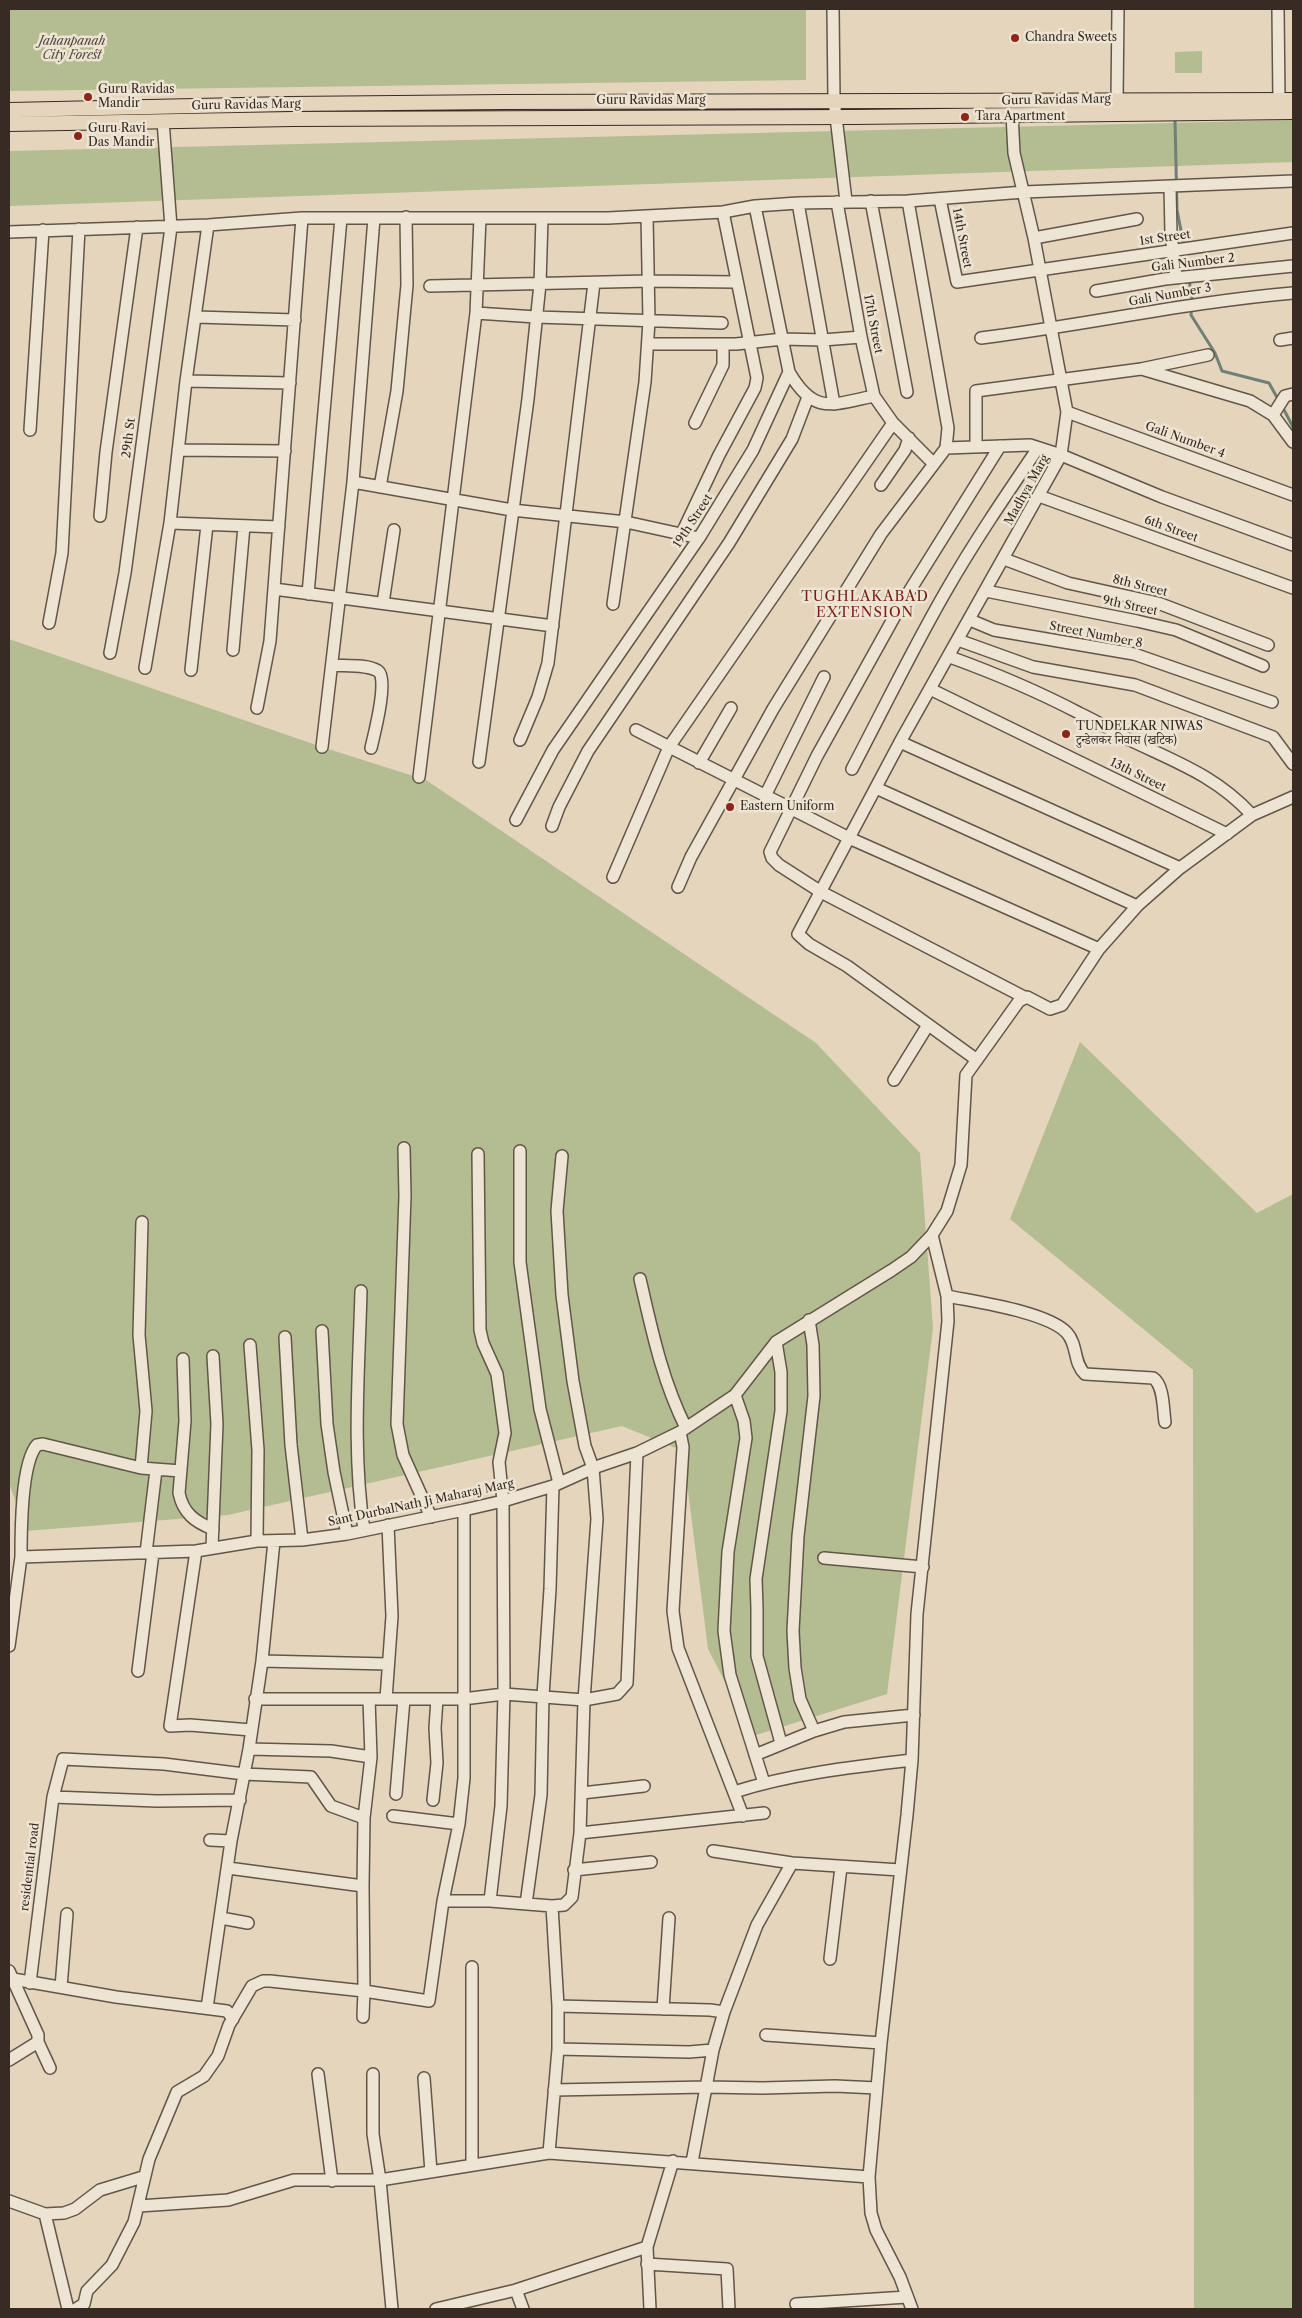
<!DOCTYPE html>
<html>
<head>
<meta charset="utf-8">
<style>
  body { margin:0 }
  #map { position:relative; width:1302px; height:2318px; overflow:hidden; background:#e4d5bc; font-family:"Libre Caslon Text",serif }
  canvas { display:block }
  .frame { position:absolute; inset:0; border:10px solid #372b23; pointer-events:none }
</style>
</head>
<body>
<div id="map">
<canvas width="1302" height="2318"></canvas>
<div class="frame"></div>
</div>
<script>
const ctx = document.querySelector('canvas').getContext('2d');
ctx.lineJoin = 'round';
function paint(path, color) {
  ctx.fillStyle = color;
  ctx.fill(path, 'evenodd');
}
function stroke(path, color, width, dash) {
  ctx.strokeStyle = color;
  ctx.lineWidth = width;
  ctx.lineCap = dash ? 'butt' : 'round';
  ctx.setLineDash(dash || []);
  ctx.stroke(path);
}
function write(font, color, halo, rows, align = 'center') {
  ctx.font = font + ' "Libre Caslon Text","Noto Serif Devanagari",serif';
  ctx.lineWidth = 5;
  ctx.setLineDash([]);
  ctx.textBaseline = 'middle';
  ctx.strokeStyle = halo;
  ctx.fillStyle = color;
  for (const [text, x, y, turn = 0] of rows) {
    ctx.save();
    ctx.translate(x, y);
    ctx.rotate((+turn || 0) * Math.PI / 180);
    ctx.textAlign = isNaN(turn) ? turn : align;
    if (halo) ctx.strokeText(text, 0, 0);
    ctx.fillText(text, 0, 0);
    ctx.restore();
  }
}
paint(new Path2D(`
  M9 9H806V80L9 91Z
  M1202 51V73H1175V52Z
  M1293 120V162L9 206V151Z
  M9 639 322 747 426 780 816 1043 920 1153 933 1328 887 1694 753 1736 708 1649 683 1451 622 1426 228 1515 26 1531 9 1483Z
  M1080 1042 1257 1213 1293 1194V2309H1194L1193 1370 1010 1219Z`), '#b4bd91');
stroke(new Path2D(`
  M1175 120 1177 210 1184 246
  M1185 253 1188 273
  M1189 280 1192 297 1191 315 1215 353 1222 371 1269 383 1279 401
  M1282 406 1293 427`), '#6f8076', 3);
const minor = new Path2D(`
  M833 9 834 100 846 201
  M1278 9 1279 101
  M1117 100 1118 9
  M1170 187 1171 234 1176 278
  M940 199 957 282 1293 233
  M871 201 907 392
  M837 202 861 337 874 396 893 423 934 464
  M798 203 834 404
  M9 232 208 225 302 218H608L723 212 755 206 798 203 908 201 1024 192 1293 181
  M1034 238 1137 219
  M430 286 649 281 736 282
  M1096 291 1165 279 1293 266
  M476 313 536 317 722 323
  M196 317 295 320
  M981 338C1085 325 1188 302 1293 293
  M1280 340 1293 338
  M648 344H736L783 339 823 340 861 337
  M1145 370 1250 401 1273 415 1293 442
  M789 372C814 415 831 405 874 396
  M186 381 290 383
  M1067 412 1293 495
  M1273 415 1285 396 1293 394
  M695 423 723 365V344
  M30 430 43 230
  M1000 446 902 603 817 756 770 852 772 858 779 865 821 892 1024 997
  M976 447V391L1141 369 1208 355
  M946 448 1030 445 1061 455 1162 497 1293 545
  M178 450 285 451
  M353 482 512 510 626 522 699 538
  M881 485 905 450 909 438
  M380 487 397 391 407 285 406 217
  M1039 496 1293 588
  M100 516 106 452 137 227
  M170 523 279 527
  M682 533 719 455 755 388 757 378 723 212
  M1004 559 1068 583 1158 603 1268 645
  M274 589 553 626
  M986 591 1137 621 1176 630 1263 666
  M308 594 341 218
  M383 603 394 530
  M613 604 645 382 649 321 647 216
  M970 620 994 630 1134 654 1272 702
  M49 623 62 553 79 229
  M958 640 1033 667 1135 685 1273 737 1293 764
  M233 650 244 526
  M110 653 125 573 171 227 163 121
  M950 657C994 673 1037 691 1079 713 1096 721 1113 731 1130 740 1176 762 1216 776 1252 815
  M332 665C345 666 367 664 378 671 389 678 374 735 371 748
  M145 668 170 523 186 381 208 225
  M191 670 207 525
  M930 689 1227 834
  M257 708 270 641 302 218
  M636 730 849 838 1099 949
  M520 740 538 697 548 663 594 283
  M900 742 1180 868
  M322 747 353 482 374 218
  M479 762 528 399 540 284 542 218
  M699 763 731 708
  M852 769C883 710 912 650 946 591 974 542 1006 495 1038 448
  M419 777 476 313 480 218
  M876 788 1137 906
  M765 796 824 677
  M516 820 553 750 699 538 753 450 789 372 755 206
  M552 826 559 807 588 751 729 543 792 439 808 397
  M613 877 669 747 893 423
  M678 887 691 857 773 709 881 534 946 448 948 428 908 201
  M977 1060 847 966 809 944 798 934 900 742 1061 455 1067 412 1034 238 1014 153 1012 114
  M894 1080 928 1025
  M404 1148 405 1196 397 1424 403 1455 431 1517
  M520 1151V1262L540 1409 559 1483
  M478 1154 480 1330 483 1343 497 1374 505 1433 499 1462 503 1501 504 1694 501 1806 490 1901
  M640 1279C652 1331 662 1380 686 1428
  M361 1291C359 1370 352 1451 364 1530
  M947 1296C976 1302 1048 1312 1067 1333 1078 1345 1073 1363 1085 1374L1153 1378C1164 1385 1163 1409 1165 1422
  M809 1320 813 1345 814 1396 798 1536 793 1631 795 1668 800 1699 814 1731
  M322 1331 327 1424 334 1472 347 1534
  M285 1337 291 1445 302 1540
  M776 1342 781 1372V1411L756 1579 757 1608V1656L781 1743
  M250 1345 258 1450 257 1541
  M183 1359 185 1421 179 1493C183 1513 195 1522 213 1529
  M735 1395 744 1421 746 1438 728 1552 724 1631 730 1675 764 1783
  M680 1432 683 1447 673 1611 678 1648 743 1816
  M141 1468 146 1411 139 1335 142 1222
  M212 1548 217 1424 213 1356
  M196 1551 170 1726 190 1725 251 1730
  M146 1553 156 1470
  M21 1557C21 1532 21 1463 37 1445L43 1444 141 1468 181 1471
  M824 1558 923 1567
  M9 1646 21 1557 196 1551 257 1541 302 1540 347 1534 464 1510 503 1501 553 1486 593 1468 637 1453 680 1432 735 1395 776 1342 892 1270 911 1257 932 1235 947 1211 961 1165 966 1075 1019 1001 1027 997 1050 1009 1062 1005 1099 949 1137 906 1180 868 1252 815 1293 797
  M262 1661 388 1664
  M138 1671 153 1553
  M255 1699H463L504 1694 584 1700 617 1694 627 1683 637 1453
  M386 1699 392 1616 388 1525
  M249 1749 331 1751 371 1757
  M755 1755 814 1731 844 1722 914 1715
  M734 1792C791 1774 851 1767 912 1760
  M582 1793 644 1786
  M396 1794 404 1699
  M53 1797 157 1801 240 1800
  M433 1800 437 1763 435 1728 437 1699
  M393 1816 459 1824
  M580 1833 764 1813
  M210 1840 231 1841
  M713 1851 792 1863 900 1870
  M228 1868 363 1886
  M574 1870 651 1862
  M443 1901H490L552 1906 564 1905 572 1897 580 1833 584 1700 597 1519 593 1468 585 1446 573 1381 562 1295 557 1211 562 1156
  M526 1904 541 1795 543 1696 550 1589 553 1486
  M221 1918 248 1923
  M830 1959 841 1867
  M472 1967V2165
  M9 1971 38 2035V2042L50 2068
  M13 1979 116 1997 227 2011 233 2019
  M30 1983 53 1797 63 1759 164 1764 244 1774 311 1777 331 1806 364 1818
  M61 1987 67 1914
  M558 2006 710 2010 724 2012
  M207 2008 231 1841 249 1749 262 1661 274 1541
  M663 2009 669 1918
  M363 2017 364 1991 363 1886 364 1818 371 1757 369 1699
  M766 2035 881 2043
  M558 2049 689 2052 713 2050
  M9 2060 38 2042
  M318 2074 332 2181
  M373 2074V2134L380 2180 392 2309
  M424 2078 431 2172
  M554 2090 706 2087 763 2088 835 2086 877 2088
  M549 2153 558 2049V2006L552 1906
  M692 2162 713 2050 724 2012 757 1925 792 1863
  M9 2201 45 2214 64 2213 75 2209 100 2190 143 2177
  M139 2206 228 2200 294 2180H380L549 2153 869 2177
  M45 2214 68 2309
  M647 2264 727 2269 729 2309
  M516 2290 523 2309
  M796 2304 907 2297
  M76 2309 84 2304 87 2291 112 2265 134 2222 149 2159 177 2092 204 2076 218 2056 229 2025 252 1986 263 1981H270L364 1991 429 2001 443 1901 459 1824 464 1778V1510
  M436 2309 516 2290 647 2247
  M650 2309 647 2247 673 2161
  M912 2309 900 2277 876 2230 871 2213 869 2177 881 2043 907 1815 912 1760 917 1614 948 1321 947 1296 932 1235`);
const major = new Path2D(`
  M9 110 288 104 504 102 1293 100
  M9 124 293 119 854 117 1293 112`);
stroke(minor, '#625649', 14);
stroke(major, '#372b23', 16);
stroke(minor, '#ede4d3', 11);
stroke(major, '#e4d5bc', 14);
for (const [x, y, r, color] of [
  [1015,38,5,"#8f2418"],
  [88,97,5,"#8f2418"],
  [965,117,5,"#8f2418"],
  [78,136,5,"#8f2418"],
  [1066,734,5,"#8f2418"],
  [730,807,5,"#8f2418"]
]) {
  const dot = new Path2D();
  dot.arc(x, y, r, 0, 2 * Math.PI);
  ctx.fillStyle = color;
  ctx.fill(dot);
  stroke(dot, '#ede4d3', 2);
}
write('12px', '#372b23', '#ede4d3', [
  ["Chandra Sweets",1025,38],
  ["Guru Ravidas",98,90],
  ["Mandir",98,104],
  ["Tara Apartment",975,117],
  ["Guru Ravi",88,129],
  ["Das Mandir",88,143],
  ["TUNDELKAR NIWAS",1076,727],
  ["टुन्डेलकर निवास (खटिक)",1076,741],
  ["Eastern Uniform",740,807]
], 'left');
write('italic 12px', '#504839', '#ede4d3', [
  ["Jahanpanah",72,42],
  ["City Forest",72,56]
]);
write('12px', '#372b23', '#ede4d3', [
  ["Guru Ravidas Marg",1056,100,-1],
  ["Guru Ravidas Marg",651,101],
  ["Guru Ravidas Marg",246,105,-1],
  ["14th Street",962,238,79],
  ["1st Street",1165,238,-8],
  ["Gali Number 2",1193,263,-7],
  ["Gali Number 3",1170,295,-10],
  ["17th Street",873,324,79],
  ["29th St",129,438,-83],
  ["Gali Number 4",1185,440,20],
  ["Madhya Marg",1027,490,-61],
  ["19th Street",693,521,-57],
  ["6th Street",1171,529,20],
  ["8th Street",1140,586,14],
  ["9th Street",1130,606,12],
  ["Street Number 8",1096,635,11],
  ["13th Street",1138,775,26],
  ["Sant DurbalNath Ji Maharaj Marg",421,1503,-12],
  ["residential road",30,1867,-83]
]);
ctx.letterSpacing = '1px';
write('14px', '#7a1f14', '#ede4d3', [
  ["TUGHLAKABAD",865,597],
  ["EXTENSION",865,613]
]);
ctx.letterSpacing = '0px';
</script>
</body>
</html>
